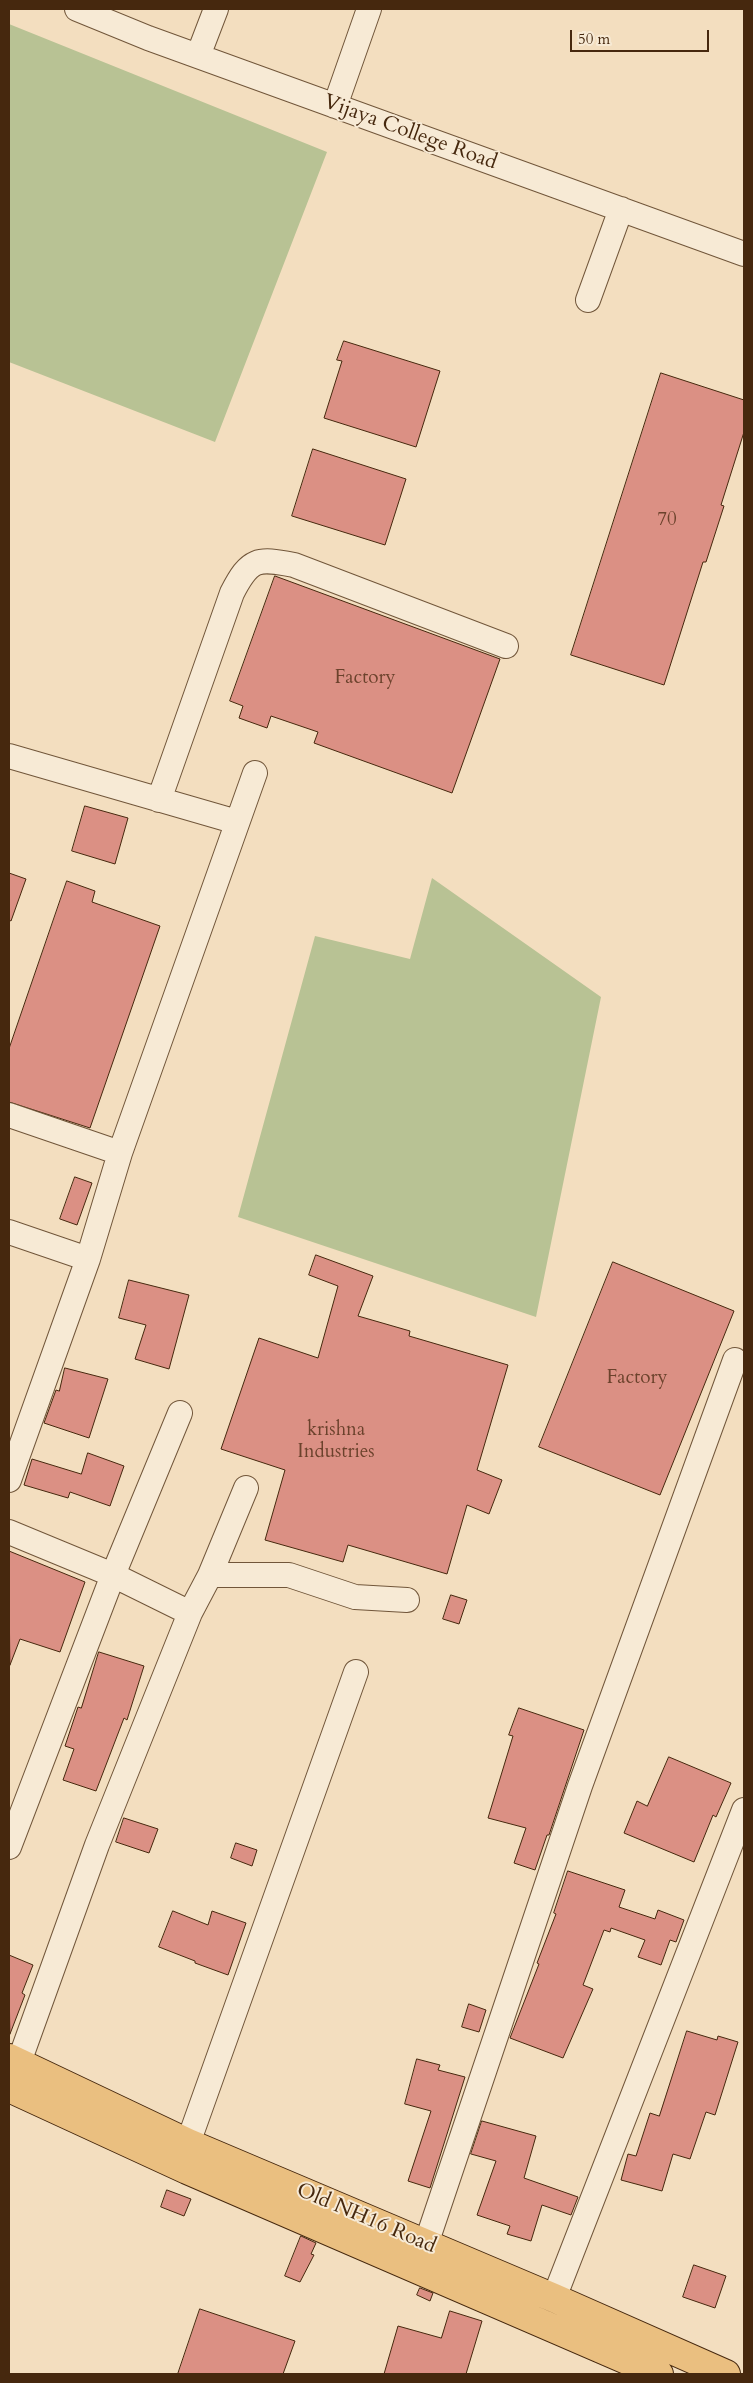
<!DOCTYPE html>
<html>
<head>
<meta charset="utf-8">
<style>
  body { margin:0 }
  #map { position:relative; width:753px; height:2383px; overflow:hidden; background:#f3debf; font-family:Cardo,serif }
  canvas { display:block }
  .frame { position:absolute; inset:0; border:10px solid #46280e; pointer-events:none }
  .scale { position:absolute; left:570px; top:30px; width:139px; height:22px; box-sizing:border-box; border:2px solid #46280e; border-top:0; padding-left:6px; font-size:15px; line-height:18px; white-space:nowrap; color:#46280e; -webkit-text-stroke:4px #f7ead5; paint-order:stroke }
</style>
</head>
<body>
<div id="map">
<canvas width="753" height="2383"></canvas>
<div class="frame"></div>
<div class="scale">50 m</div>
</div>
<script>
const ctx = document.querySelector('canvas').getContext('2d');
ctx.lineJoin = 'round';
function paint(path, color) {
  ctx.fillStyle = color;
  ctx.fill(path, 'evenodd');
}
function stroke(path, color, width, dash) {
  ctx.strokeStyle = color;
  ctx.lineWidth = width;
  ctx.lineCap = dash ? 'butt' : 'round';
  ctx.setLineDash(dash || []);
  ctx.stroke(path);
}
function write(font, color, halo, rows, align = 'center') {
  ctx.font = font + ' Cardo,serif';
  ctx.lineWidth = 4;
  ctx.setLineDash([]);
  ctx.textBaseline = 'middle';
  ctx.strokeStyle = halo;
  ctx.fillStyle = color;
  for (const [text, x, y, turn = 0] of rows) {
    ctx.save();
    ctx.translate(x, y);
    ctx.rotate((+turn || 0) * Math.PI / 180);
    ctx.textAlign = isNaN(turn) ? turn : align;
    if (halo) ctx.strokeText(text, 0, 0);
    ctx.fillText(text, 0, 0);
    ctx.restore();
  }
}
paint(new Path2D(`
  M9 24 327 152 215 442 9 362Z
  M432 878 601 997 536 1317 238 1217 315 936 410 959Z`), '#b8c294');
const building = new Path2D(`
  M344 341 440 371 416 447 324 418 342 361 337 360Z
  M661 373 744 400V432L721 505 724 506 706 562H703L664 685 571 655Z
  M313 449 406 479 385 545 292 516Z
  M275 576 500 659 452 793 314 743 318 732 271 716 267 728 239 718 243 706 230 701Z
  M85 806 128 818 115 864 72 851Z
  M9 873 26 879 11 921 9 920Z
  M67 881 95 891 92 902 160 926 90 1128 9 1102V1049Z
  M75 1177 92 1183 77 1225 60 1219Z
  M316 1255 373 1276 358 1316 410 1331 409 1336 508 1365 477 1470 502 1480 489 1514 467 1505 447 1574 348 1545 343 1562 265 1540 285 1470 221 1449 259 1338 318 1358 338 1286 309 1275Z
  M613 1262 734 1311 660 1495 539 1447Z
  M129 1280 189 1295 169 1369 135 1359 146 1325 119 1318Z
  M65 1368 108 1379 89 1438 44 1423 56 1390 59 1391Z
  M88 1453 124 1466 110 1506 70 1492 68 1498 24 1485 32 1459 81 1474Z
  M9 1551 85 1582 60 1652 20 1639 10 1665Z
  M451 1595 467 1600 459 1624 443 1619Z
  M99 1652 144 1666 127 1720 124 1718 96 1791 63 1780 74 1749 65 1746 78 1707 81 1708Z
  M519 1708 584 1730 549 1835H547L535 1870 514 1863 526 1828 488 1818 513 1736 509 1735Z
  M669 1757 731 1783 716 1817 713 1815 694 1862 624 1833 637 1801 647 1806Z
  M124 1818 158 1829 149 1853 116 1842Z
  M236 1843 257 1850 252 1866 231 1858Z
  M568 1871 625 1890 619 1907 655 1919 658 1910 684 1920 676 1942 670 1940 661 1965 638 1957 645 1940 611 1928 610 1932 604 1930 583 1985 593 1989 563 2058 510 2038 539 1964 537 1963 556 1914 554 1913Z
  M173 1911 208 1925 212 1911 246 1923 228 1975 195 1963V1961L159 1947Z
  M9 1955 33 1965 22 1993 25 1995 10 2034Z
  M469 2004 486 2010 479 2032 462 2027Z
  M687 2031 717 2040 718 2036 738 2042 715 2115 706 2112 690 2159 673 2154 662 2191 621 2180 628 2154 636 2156 650 2113 659 2116Z
  M417 2059 440 2065 438 2070 465 2077 430 2188 408 2181 431 2111 405 2104Z
  M482 2121 536 2136 524 2178 578 2197 571 2215 542 2205 531 2241 507 2234 510 2226 477 2215 496 2161 471 2154Z
  M167 2190 191 2199 184 2216 161 2207Z
  M301 2236 316 2243 311 2254 314 2255 300 2282 285 2276Z
  M694 2265 726 2276 715 2308 683 2297Z
  M420 2288 433 2293 430 2301 417 2295Z
  M200 2309 295 2341 283 2374H178Z
  M450 2311 482 2321 466 2374H384L398 2326 441 2338Z`);
paint(building, '#db9084');
stroke(building, '#46280e', 1);
const minor = new Path2D(`
  M77 9 148 38 744 254
  M198 56 216 9
  M335 106 369 9
  M588 300 621 209
  M9 756 237 822
  M159 800 232 593C250 558 257 558 294 565L506 646
  M9 1115 120 1153
  M9 1232 88 1259
  M9 1480 88 1259 120 1153 255 773
  M9 1532 113 1575 190 1613 210 1575 246 1488
  M210 1575H289L355 1597 407 1600
  M9 1847 113 1575 180 1413
  M19 2062 97 1845 190 1613
  M188 2143 356 1672
  M426 2244 580 1786 735 1360
  M554 2298 744 1810`);
const major = new Path2D(`
  M9 2058 188 2143 554 2298 726 2374
  M9 2088 187 2170 659 2374`);
stroke(minor, '#71563a', 26);
stroke(major, '#46280e', 30);
stroke(minor, '#f7ead5', 24);
stroke(major, '#eabf80', 28);
write('19px', '#6b422c', null, [
  ["70",667,521],
  ["Factory",365,679],
  ["Factory",637,1379],
  ["krishna",336,1431],
  ["Industries",336,1453]
]);
write('21px', '#46280e', '#f7ead5', [
  ["Vijaya College Road",410,133,20],
  ["Old NH16 Road",366,2219,23]
]);
</script>
</body>
</html>
